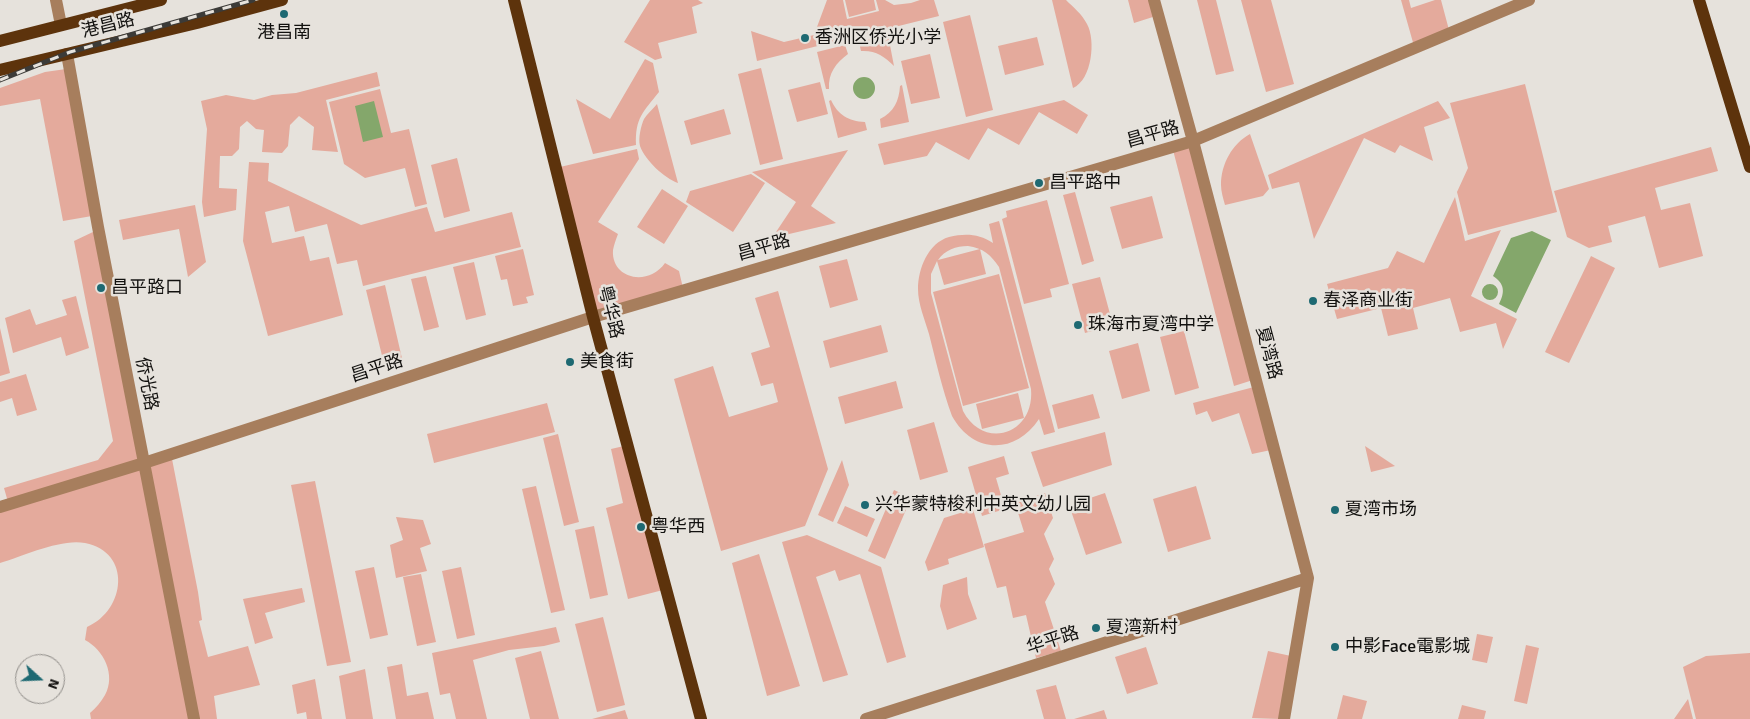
<!DOCTYPE html>
<html>
<head>
<meta charset="utf-8">
<style>
  body { margin:0 }
  #map { position:relative; width:1750px; height:719px; overflow:hidden; background:#e6e2dc; font-family:Signika,sans-serif }
  canvas { display:block }
  .north { position:absolute; left:15px; top:654px; width:50px; height:50px; box-sizing:border-box; background:#e6e2dc; border:1px solid #918e8a; border-radius:50%; rotate:110deg; font-size:14px; font-weight:700; line-height:20px; text-align:center; color:#12110f }
  .north::after { content:''; display:block; margin:auto; width:18px; height:22px; background:#1e6972; clip-path:polygon(50% 0,100% 100%,50% 72%,0 100%) }
</style>
</head>
<body>
<div id="map">
<canvas width="1750" height="719"></canvas>
<div class="north">N</div>
</div>
<script>
const ctx = document.querySelector('canvas').getContext('2d');
ctx.lineJoin = 'round';
function paint(path, color) {
  ctx.fillStyle = color;
  ctx.fill(path, 'evenodd');
}
function stroke(path, color, width, dash) {
  ctx.strokeStyle = color;
  ctx.lineWidth = width;
  ctx.lineCap = dash ? 'butt' : 'round';
  ctx.setLineDash(dash || []);
  ctx.stroke(path);
}
function write(font, color, halo, rows, align = 'center') {
  ctx.font = font + ' Signika,"Noto Sans SC",sans-serif';
  ctx.lineWidth = 5;
  ctx.setLineDash([]);
  ctx.textBaseline = 'middle';
  ctx.strokeStyle = halo;
  ctx.fillStyle = color;
  for (const [text, x, y, turn = 0] of rows) {
    ctx.save();
    ctx.translate(x, y);
    ctx.rotate((+turn || 0) * Math.PI / 180);
    ctx.textAlign = isNaN(turn) ? turn : align;
    if (halo) ctx.strokeText(text, 0, 0);
    ctx.fillText(text, 0, 0);
    ctx.restore();
  }
}
paint(new Path2D(`
  M650 0H698L703 3 692 7 697 33 658 43 662 58 655 60 624 42Z
  M827 0H843L847 19 879 11 876 0H885L894 5 911 3 920 0H934L939 16 757 61 751 31 784 42 814 35Z
  M845 0H874L876 10 849 17Z
  M1052 0H1066C1073 7 1082 14 1087 24 1096 40 1092 80 1073 88Z
  M1128 0H1151L1156 16 1134 23Z
  M1197 0H1216L1234 71 1216 75Z
  M1241 0H1271L1294 84 1266 92Z
  M1401 0H1409L1411 8 1435 0H1441L1449 30 1414 46Z
  M970 15 993 110 966 117 943 22Z
  M888 35 894 66C884 56 875 50 861 51L859 42Z
  M1037 37 1044 65 1005 75 998 46Z
  M845 45 848 54C836 63 828 73 829 89H826L817 52Z
  M930 54 940 98 911 104 901 61Z
  M645 59 653 63 659 92C643 112 635 118 636 145L593 154 576 99 610 119Z
  M761 68 783 159 760 165 738 74Z
  M66 69 92 216 63 221 40 99 0 106V88L45 72Z
  M377 72 380 86 326 100 338 152 312 150 314 127 299 116 290 125 288 146 282 153 262 152 264 130 256 129 247 121 240 127 239 149 232 156H220L219 188 237 189 236 210 204 217 202 202 207 129 201 101 226 95 254 100 272 95 296 93Z
  M820 82 828 114 797 122 788 90Z
  M1525 84 1557 212 1468 235 1457 192 1468 168 1450 103Z
  M902 85 909 122 881 128 880 119C894 112 899 101 900 86Z
  M380 89 391 133 409 129 427 204 415 207 405 168 365 178 344 164 329 102Z
  M831 100C838 115 848 121 865 122L867 130 838 138 829 101Z
  M1064 100 1088 115 1077 134 1039 112 1019 145 988 128 969 160 936 142 927 156 884 165 878 144Z
  M1438 101 1450 118 1424 127 1433 161 1400 145 1395 153 1364 138 1314 239 1299 182 1272 189 1268 175Z
  M657 104 678 183C664 178 645 160 640 146 638 138 641 126 644 119 647 114 653 109 657 104Z
  M724 109 731 134 691 145 684 121Z
  M1250 134 1269 189 1263 196 1225 205C1223 198 1221 191 1221 185 1221 164 1232 144 1250 134Z
  M1192 145 1253 380 1234 386 1173 150Z
  M1711 147 1718 171 1655 188 1661 210 1690 203 1703 256 1659 268 1645 216 1608 226 1612 242 1589 248 1567 237 1554 191Z
  M637 149 639 159 598 222 618 234C616 239 614 245 613 250 611 279 648 287 665 263L679 271 683 288 595 313 560 167Z
  M848 150 811 206 836 223 772 238 796 202 752 172Z
  M457 158 470 211 444 218 431 165Z
  M249 162 269 163 268 181 361 225 427 207 435 232 512 212 521 247 363 286 357 260 337 264 327 224 295 232 289 206 265 212 272 243 304 236 310 261 329 257 343 315 268 336 243 241Z
  M751 174 765 183 733 232 686 202 690 191Z
  M662 189 688 206 664 244 637 227Z
  M1075 192 1094 261 1082 265 1063 195Z
  M1152 196 1163 238 1122 249 1110 207Z
  M1455 197 1465 241 1501 230 1471 296 1517 319 1503 349 1496 323 1460 332 1450 298 1413 308 1418 329 1388 336 1381 308 1337 319 1327 284 1388 268 1397 251 1424 263Z
  M1047 200 1069 284 1050 289 1052 297 1024 304 1002 219 1007 217 1006 211Z
  M195 205 206 262 188 277 179 229 123 240 119 220Z
  M999 221 1055 432 1044 435 1039 419C1015 455 973 454 952 416 942 389 936 361 929 334 925 320 918 304 918 289 918 269 928 243 949 237 966 233 979 234 993 243L989 224ZM968 246C983 248 991 255 999 267L1031 389C1035 434 984 451 963 411L931 293V274L937 261 944 285 986 274 980 249 938 260C945 250 956 246 968 246Z
  M95 231 141 462 8 502 4 488 98 460 113 441 74 241Z
  M523 249 534 295 526 297 528 303 513 306 507 279 501 280 495 256Z
  M1591 256 1615 268 1569 363 1545 352Z
  M847 259 858 300 830 308 819 266Z
  M474 262 486 315 466 320 453 267Z
  M999 274 1029 388 963 406 933 292Z
  M426 276 439 327 424 331 411 279Z
  M1100 277 1113 325 1085 333 1072 284Z
  M385 285 404 367 386 372 366 290Z
  M778 291 828 469 805 526 721 551 674 379 713 366 729 417 778 402 773 383 761 386 751 353 770 347 755 298Z
  M76 296 89 348 66 356 61 337 13 353 5 318 30 309 36 325 67 315 62 300Z
  M881 325 888 352 830 368 823 341Z
  M0 328 10 373 0 376Z
  M1184 331 1199 388 1175 395 1160 337Z
  M1138 343 1150 391 1122 399 1109 351Z
  M26 374 37 410 17 416 12 398 0 402V382Z
  M896 381 903 408 845 424 838 397Z
  M1254 387 1271 450 1252 454 1239 413 1212 422 1207 411 1196 415 1193 403Z
  M1018 393 1024 418 982 429 976 404Z
  M1093 394 1100 418 1058 429 1052 405Z
  M547 403 555 432 434 463 427 434Z
  M934 422 948 472 920 480 907 430Z
  M1105 432 1112 465 1043 487 1031 452Z
  M558 434 579 522 564 526 543 438Z
  M624 446 663 590 628 599 606 508 623 503 611 449Z
  M1365 446 1395 466 1371 472Z
  M1004 456 1009 474 996 478 1005 509 982 516 968 467Z
  M172 459 198 592 202 620 199 621 208 657 248 646 260 685 214 696 217 719H196L148 467Z
  M842 460 849 485 833 522 818 515Z
  M141 467 193 719H91L90 713C96 708 101 702 105 695 116 675 104 650 85 640L87 627C126 610 132 552 85 543 62 538 23 556 0 563V510Z
  M315 481 351 662 327 666 291 485Z
  M536 486 565 610 551 613 522 489Z
  M1196 486 1211 539 1168 552 1153 499Z
  M894 490 911 498 885 559 868 551Z
  M1045 493 1053 518 1044 534 1054 559 1049 569 1055 584 1045 602 1061 651 1036 658 1026 615 1013 618 1006 586 997 588 984 544 1024 532 1015 503Z
  M1105 493 1122 543 1086 555 1069 505Z
  M845 506 875 519 867 537 837 523Z
  M973 509 984 547 948 559 949 564 928 571 925 562 944 518Z
  M396 517 423 520 431 544 420 548 427 571 396 578 390 545 403 540Z
  M594 526 608 595 590 599 575 530Z
  M807 535 881 567 906 657 887 663 860 574 839 581 835 570 816 577 848 675 823 682 782 542Z
  M759 554 800 686 767 696 732 563Z
  M374 567 388 635 370 639 355 571Z
  M461 567 475 635 457 639 442 571Z
  M421 574 436 642 417 646 403 577Z
  M967 577 968 594 977 619 947 630 940 606 943 585Z
  M302 588 305 602 265 613 273 638 255 644 243 599Z
  M603 617 625 705 597 712 575 624Z
  M556 627 560 642 544 646 509 650 473 660 487 719H456L450 693 440 695 432 653Z
  M1477 634 1493 637 1487 663 1472 660Z
  M1526 645 1539 648 1527 704 1514 701Z
  M1146 647 1158 684 1127 694 1115 657Z
  M541 651 559 719H530L515 658Z
  M1268 651 1291 656 1280 719 1252 718Z
  M1750 653V719H1696L1683 667 1706 656Z
  M402 664 407 696 428 692 434 719H396L387 667Z
  M365 669 373 719H346L339 676Z
  M315 679 322 719H307L306 712 297 714 292 685Z
  M1056 685 1066 719H1044L1036 690Z
  M1343 695 1367 701 1362 719H1337Z
  M1688 699 1693 719H1674Z
  M1462 705 1486 711 1484 719H1458Z
  M625 710 628 719H592Z
  M1104 710 1107 719H1074Z`), '#e4aa9c');
paint(new Path2D(`
  M853 88a11 11 0 1 1 22 0a11 11 0 1 1-22 0Z
  M374 101 383 137 363 142 355 106Z
  M1532 231 1551 240 1516 313 1499 304C1505 292 1505 284 1493 276L1511 238Z
  M1482 292a8 8 0 1 1 16 0a8 8 0 1 1-16 0Z`), '#84a76b');
stroke(new Path2D(`
  M56 0 61 25
  M1154 0 1193 141 1308 578 1284 719
  M67 54 98 227 194 719
  M0 507 144 463 593 317 1193 141 1529 0
  M866 719 1308 578`), '#a77e5d', 12);
stroke(new Path2D(`
  M514 0 593 317 701 719
  M1699 0 1750 167
  M0 41 161 0
  M0 70 197 23 282 0`), '#5d330c', 12);
const rail = new Path2D(`
  M0 80 70 52 253 0`);
stroke(rail, '#3c3b38', 5);
stroke(rail, '#e6e2dc', 3, [9]);
for (const [x, y, r, color] of [
  [284,14,5,"#1e6972"],
  [805,38,5,"#1e6972"],
  [1039,183,5,"#1e6972"],
  [101,288,5,"#1e6972"],
  [1313,301,5,"#1e6972"],
  [1078,325,5,"#1e6972"],
  [570,362,5,"#1e6972"],
  [865,505,5,"#1e6972"],
  [1335,510,5,"#1e6972"],
  [641,527,5,"#1e6972"],
  [1096,628,5,"#1e6972"],
  [1335,647,5,"#1e6972"]
]) {
  const dot = new Path2D();
  dot.arc(x, y, r, 0, 2 * Math.PI);
  ctx.fillStyle = color;
  ctx.fill(dot);
  stroke(dot, '#e6e2dc', 2);
}
write('18px', '#12110f', '#e6e2dc', [
  ["港昌路",108,26,-14],
  ["昌平路",1153,135,-16],
  ["昌平路",764,248,-16],
  ["粤华路",610,312,76],
  ["夏湾路",1268,353,75],
  ["昌平路",377,369,-18],
  ["侨光路",146,384,79],
  ["华平路",1053,641,-18]
]);
write('18px', '#12110f', '#e6e2dc', [
  ["港昌南",284,33,"center"],
  ["香洲区侨光小学",815,38],
  ["昌平路中",1049,183],
  ["昌平路口",111,288],
  ["春泽商业街",1323,301],
  ["珠海市夏湾中学",1088,325],
  ["美食街",580,362],
  ["兴华蒙特梭利中英文幼儿园",875,505],
  ["夏湾市场",1345,510],
  ["粤华西",651,527],
  ["夏湾新村",1106,628],
  ["中影Face電影城",1345,647]
], 'left');
</script>
</body>
</html>
